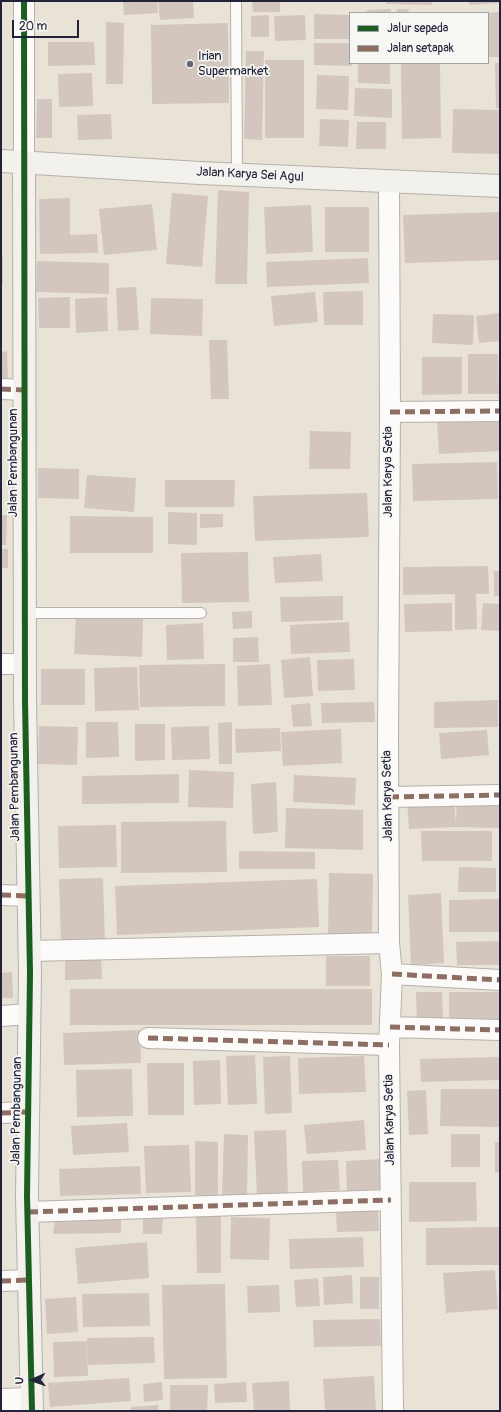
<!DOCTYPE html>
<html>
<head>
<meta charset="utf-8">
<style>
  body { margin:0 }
  #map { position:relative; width:501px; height:1412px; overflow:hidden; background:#e9e3d7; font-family:Pangolin,sans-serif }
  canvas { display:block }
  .frame { position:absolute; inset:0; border:2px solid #22223b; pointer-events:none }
  .legend { position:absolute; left:349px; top:12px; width:140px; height:52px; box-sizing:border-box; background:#f6f6f2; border:1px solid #a1a1a9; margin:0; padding:5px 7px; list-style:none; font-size:12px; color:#22223b }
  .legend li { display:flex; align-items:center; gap:8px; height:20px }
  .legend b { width:20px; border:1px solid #a1a1a9 }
  .north { position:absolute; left:12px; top:1360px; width:40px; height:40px; -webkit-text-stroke:3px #f6f6f2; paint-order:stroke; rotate:268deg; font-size:11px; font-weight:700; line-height:16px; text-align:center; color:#22223b }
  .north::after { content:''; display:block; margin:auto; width:14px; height:18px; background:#22223b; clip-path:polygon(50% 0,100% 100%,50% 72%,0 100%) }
  .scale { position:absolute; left:12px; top:20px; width:67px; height:18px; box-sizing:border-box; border:2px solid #22223b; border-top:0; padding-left:5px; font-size:12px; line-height:14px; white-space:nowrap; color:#22223b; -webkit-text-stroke:3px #f6f6f2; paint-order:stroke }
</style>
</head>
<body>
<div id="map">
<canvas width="501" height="1412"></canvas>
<div class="frame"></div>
<ul class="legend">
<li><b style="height:5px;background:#1b5e20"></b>Jalur sepeda</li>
<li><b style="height:5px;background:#8d6e63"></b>Jalan setapak</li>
</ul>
<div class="north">U</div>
<div class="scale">20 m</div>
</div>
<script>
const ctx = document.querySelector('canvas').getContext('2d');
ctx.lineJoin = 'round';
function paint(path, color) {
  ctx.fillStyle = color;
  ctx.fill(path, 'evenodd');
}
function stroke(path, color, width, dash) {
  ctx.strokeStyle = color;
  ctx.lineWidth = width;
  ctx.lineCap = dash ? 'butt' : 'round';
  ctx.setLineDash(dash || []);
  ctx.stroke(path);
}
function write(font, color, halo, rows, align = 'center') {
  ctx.font = font + ' Pangolin,sans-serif';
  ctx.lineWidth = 3.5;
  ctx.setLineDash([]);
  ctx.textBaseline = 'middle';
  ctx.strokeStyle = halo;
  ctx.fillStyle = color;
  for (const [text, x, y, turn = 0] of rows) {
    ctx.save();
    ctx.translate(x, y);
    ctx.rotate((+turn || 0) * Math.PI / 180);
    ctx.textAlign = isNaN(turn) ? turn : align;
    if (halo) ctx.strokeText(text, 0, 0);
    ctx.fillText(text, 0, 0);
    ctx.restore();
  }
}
paint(new Path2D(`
  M123 1H157L158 13 124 15Z
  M158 1H193L194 18 160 20Z
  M252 1H280V12H253Z
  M386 1H432V5L386 4Z
  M469 1H500V3L469 5Z
  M391 9V13H367V10Z
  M397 9H409L408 13H396Z
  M500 12V57H488V13Z
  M314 14 350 15V39H314Z
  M269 15V37H251V16Z
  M305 15 306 40 275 41 274 16Z
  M106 22 124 23 123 84H106Z
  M228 23 229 103 152 104 151 25Z
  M48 42H94L95 65 48 66Z
  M314 43H350V63H352V66L314 65Z
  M246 51H264L262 140 244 139Z
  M265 60H304V138H265Z
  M358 63H390V84L358 83Z
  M401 63H440L441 138 402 139Z
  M495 63H500V108H496Z
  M92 73 93 106 59 107 58 74Z
  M317 75 349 76 348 110 316 109Z
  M355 88 392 89V118L354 116Z
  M37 99H52V138H36Z
  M453 109 500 110V154L452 153Z
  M111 114 112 139 78 140 77 115Z
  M320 119 349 120 348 147 319 146Z
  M357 122H386V149H356Z
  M218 190 249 192 247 284H215Z
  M172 193 208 196 202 267 166 264Z
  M70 198V235L97 234 98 253 40 254 39 199Z
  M152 204 157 250 104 255 99 209Z
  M311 205 313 252 266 254 264 207Z
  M325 207H369V252H325Z
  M500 212V260L405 263 403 215Z
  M1 256H3V284H1Z
  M368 258 369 283 267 287 266 262Z
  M37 261 109 263V294L36 292Z
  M136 287 139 330 118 331 116 288Z
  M363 291V325H324L323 292Z
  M315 292 318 322 274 326 271 296Z
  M70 297V328H39L38 298Z
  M107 297 108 331 76 333 75 299Z
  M151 298 203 299 202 336 150 334Z
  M500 313V341L479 343 476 316Z
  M433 314 474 315 473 345 432 343Z
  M209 340H227L229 399H211Z
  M7 351 8 378 1 379V352Z
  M468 354H498L499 394H468Z
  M422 357H462V394L422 395Z
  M500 416V451L439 454 437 419Z
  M310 431 351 432 350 469H309Z
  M497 462 498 499 413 501 412 464Z
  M38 468 79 469V499L38 498Z
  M87 475 136 478 134 512 84 508Z
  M165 480H235L234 507H165Z
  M367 493 369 537 255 541 253 496Z
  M168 512 197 513V545L168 544Z
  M200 514H223V527L200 528Z
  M1 515H7L6 545H1Z
  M70 516 153 517V553H70Z
  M1 549H8V568H1Z
  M248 552 249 602 182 603 181 553Z
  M321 554 323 581 275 583 273 557Z
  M488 566 489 594H476L477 629 455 630V594L403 595V567Z
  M494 571H500V596H494Z
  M343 596V620L281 622 280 597Z
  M452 603V631L405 632 404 604Z
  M483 603 500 604V631L481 630Z
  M252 611V628L233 629 232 612Z
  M76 615 143 618 142 657 74 654Z
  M349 622 350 652 291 654 290 625Z
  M203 623 204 659 167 660 166 625Z
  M258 637 259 662H233V638Z
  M310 657 313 696 284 698 281 660Z
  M354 659 355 690 318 691 317 660Z
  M225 664V706L140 707 139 665Z
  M270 664 272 705 238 706 237 666Z
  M137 667 139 710 95 711 94 668Z
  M41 669H85V705H41Z
  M498 700V727L434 728V702Z
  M374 702 375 722 322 723 321 703Z
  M310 703 312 726 293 727 291 705Z
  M86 722H118L119 757 86 758Z
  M232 722V764H219L218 723Z
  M135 724H165V760L135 761Z
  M39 726 78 727 77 765 38 764Z
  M209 726 210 759 172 760 171 727Z
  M280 728 281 751 236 753 235 729Z
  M341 729 342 763 283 766 281 732Z
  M487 730 489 755 441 759 439 733Z
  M189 770 234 772 233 808 188 807Z
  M179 774V803L82 804V776Z
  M294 775 356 778 355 805 293 802Z
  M276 782 278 832 253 834 251 784Z
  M457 797 500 799 499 828 456 827 409 829 407 801 454 799 456 824Z
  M286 808 363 810V850L285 848Z
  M226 821 227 872 121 873V822Z
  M116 825 117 867 59 868 58 826Z
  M421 831H492V861H422Z
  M239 851 315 852V869H239Z
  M459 867 496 868V892H458Z
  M329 873 373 874 372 939H328Z
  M103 878 105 941 61 943 59 879Z
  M317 879 319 927 117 935 115 886Z
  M441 893 444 963 411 965 408 895Z
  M500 899V932H449V900Z
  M500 941V965H457L456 942Z
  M101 953 102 979 65 980V955Z
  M326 956H370V986H326Z
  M12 972 13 998H1V973Z
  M70 989H372V1025H70Z
  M416 992H442L443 1020 417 1021Z
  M449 992H500V1025H449Z
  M140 1030 141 1063 64 1065 63 1033Z
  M255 1055 257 1104 228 1105 226 1056Z
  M290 1056 292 1113 265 1114 263 1057Z
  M364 1056 366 1092 299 1094 298 1058Z
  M500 1057V1080L421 1082 420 1059Z
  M220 1060 221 1104 194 1105 193 1061Z
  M147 1063H184V1115H148Z
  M132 1069 133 1116 77 1117 76 1070Z
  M441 1089H500V1127L440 1126Z
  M426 1090 428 1134 409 1135 407 1091Z
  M364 1120 366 1150 307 1154 304 1125Z
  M127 1123 129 1152 73 1155 71 1126Z
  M286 1130 288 1195 257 1196 254 1131Z
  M224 1134 248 1135 247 1197 222 1196Z
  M451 1134H480V1167H451Z
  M195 1141 218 1142V1195H195Z
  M495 1142H500V1172L495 1173Z
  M189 1145 191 1192 146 1193 144 1146Z
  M380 1159 382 1189 347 1191 346 1161Z
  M338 1160 340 1190 303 1192 302 1161Z
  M140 1166 141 1194 60 1196 59 1169Z
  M409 1182H476L477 1221 409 1222Z
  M378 1209 379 1231 337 1232 336 1210Z
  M121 1213V1233L53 1234 55 1220Z
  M196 1216H221V1273H197Z
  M143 1217H163L162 1234H143Z
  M231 1217 270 1218 269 1260 230 1259Z
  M500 1227V1265H426V1228Z
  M363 1237 364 1267 290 1269 289 1239Z
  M147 1242 149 1278 78 1284 75 1248Z
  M495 1270 498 1309 446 1313 443 1273Z
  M352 1275 353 1303 324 1305 323 1277Z
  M360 1277H379V1309H360Z
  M318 1278 320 1306 296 1307 294 1280Z
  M225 1284 227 1378 164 1379 162 1285Z
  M279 1285 280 1312 248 1313 247 1286Z
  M149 1293 150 1326 83 1327 82 1294Z
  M76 1297 78 1332 47 1334 45 1299Z
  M380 1319 381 1346 314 1347 313 1320Z
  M154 1337 155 1363 88 1365 87 1338Z
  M87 1341 88 1376 54 1377 53 1342Z
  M374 1376 376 1411H325L323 1379Z
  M129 1378 131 1401 50 1407 48 1383Z
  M289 1381 290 1411H254L252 1383Z
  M162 1382 163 1400 144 1402 143 1384Z
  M246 1382 247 1402 215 1403 214 1384Z
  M170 1385H208L207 1411H170Z
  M158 1405V1411H131V1407Z`), '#d3c6be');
const lane = new Path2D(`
  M236 1 237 174
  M25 613H201
  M1 1394 31 1393`);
const street = new Path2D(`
  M24 163V1
  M389 182 390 412 388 740 389 943 392 974 389 1045 393 1411
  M1 389 25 390
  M390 412 500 411
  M1 664H25
  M389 797 500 795
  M1 895 28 896
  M29 951 389 943
  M392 974 500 980
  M1 1016 29 1014
  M390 1027 500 1030
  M148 1038 389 1045
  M1 1113 28 1112
  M28 1212 391 1200
  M1 1281 29 1280
  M1 1406 32 1405`);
const secondary = new Path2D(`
  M1 161 200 173 500 186
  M24 163 25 701 30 973 27 1196 32 1411`);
stroke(lane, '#b4b0aa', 12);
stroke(street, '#b4b0aa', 22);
stroke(secondary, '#b4b0aa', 24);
stroke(lane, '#fcfbf9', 10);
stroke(street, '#fcfbf9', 20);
stroke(secondary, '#f3f1eb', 22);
stroke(new Path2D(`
  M1 389 25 390
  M390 412 500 411
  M389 797 500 795
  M1 895 28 896
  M392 974 500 980
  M390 1027 500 1030
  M148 1038 389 1045
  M1 1113 28 1112
  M28 1212 391 1200
  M1 1281 29 1280`), '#8d6e63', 5, [10, 5]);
stroke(new Path2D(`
  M24 1 25 701 30 973 27 1196 32 1411`), '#1b5e20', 6);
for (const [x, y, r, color] of [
  [190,64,4,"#686672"]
]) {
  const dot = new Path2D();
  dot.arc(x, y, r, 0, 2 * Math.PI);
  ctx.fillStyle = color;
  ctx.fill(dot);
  stroke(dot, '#f6f6f2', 1.5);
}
write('13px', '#22223b', '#f6f6f2', [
  ["Irian",198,57],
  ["Supermarket",198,72]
], 'left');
write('13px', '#22223b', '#f6f6f2', [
  ["Jalan Karya Sei Agul",250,175,3],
  ["Jalan Pembangunan",14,463,-90],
  ["Jalan Karya Setia",389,472,-90],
  ["Jalan Pembangunan",15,787,-91],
  ["Jalan Karya Setia",388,796,-91],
  ["Jalan Pembangunan",17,1111,-89],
  ["Jalan Karya Setia",390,1120,-91]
]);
</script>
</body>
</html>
